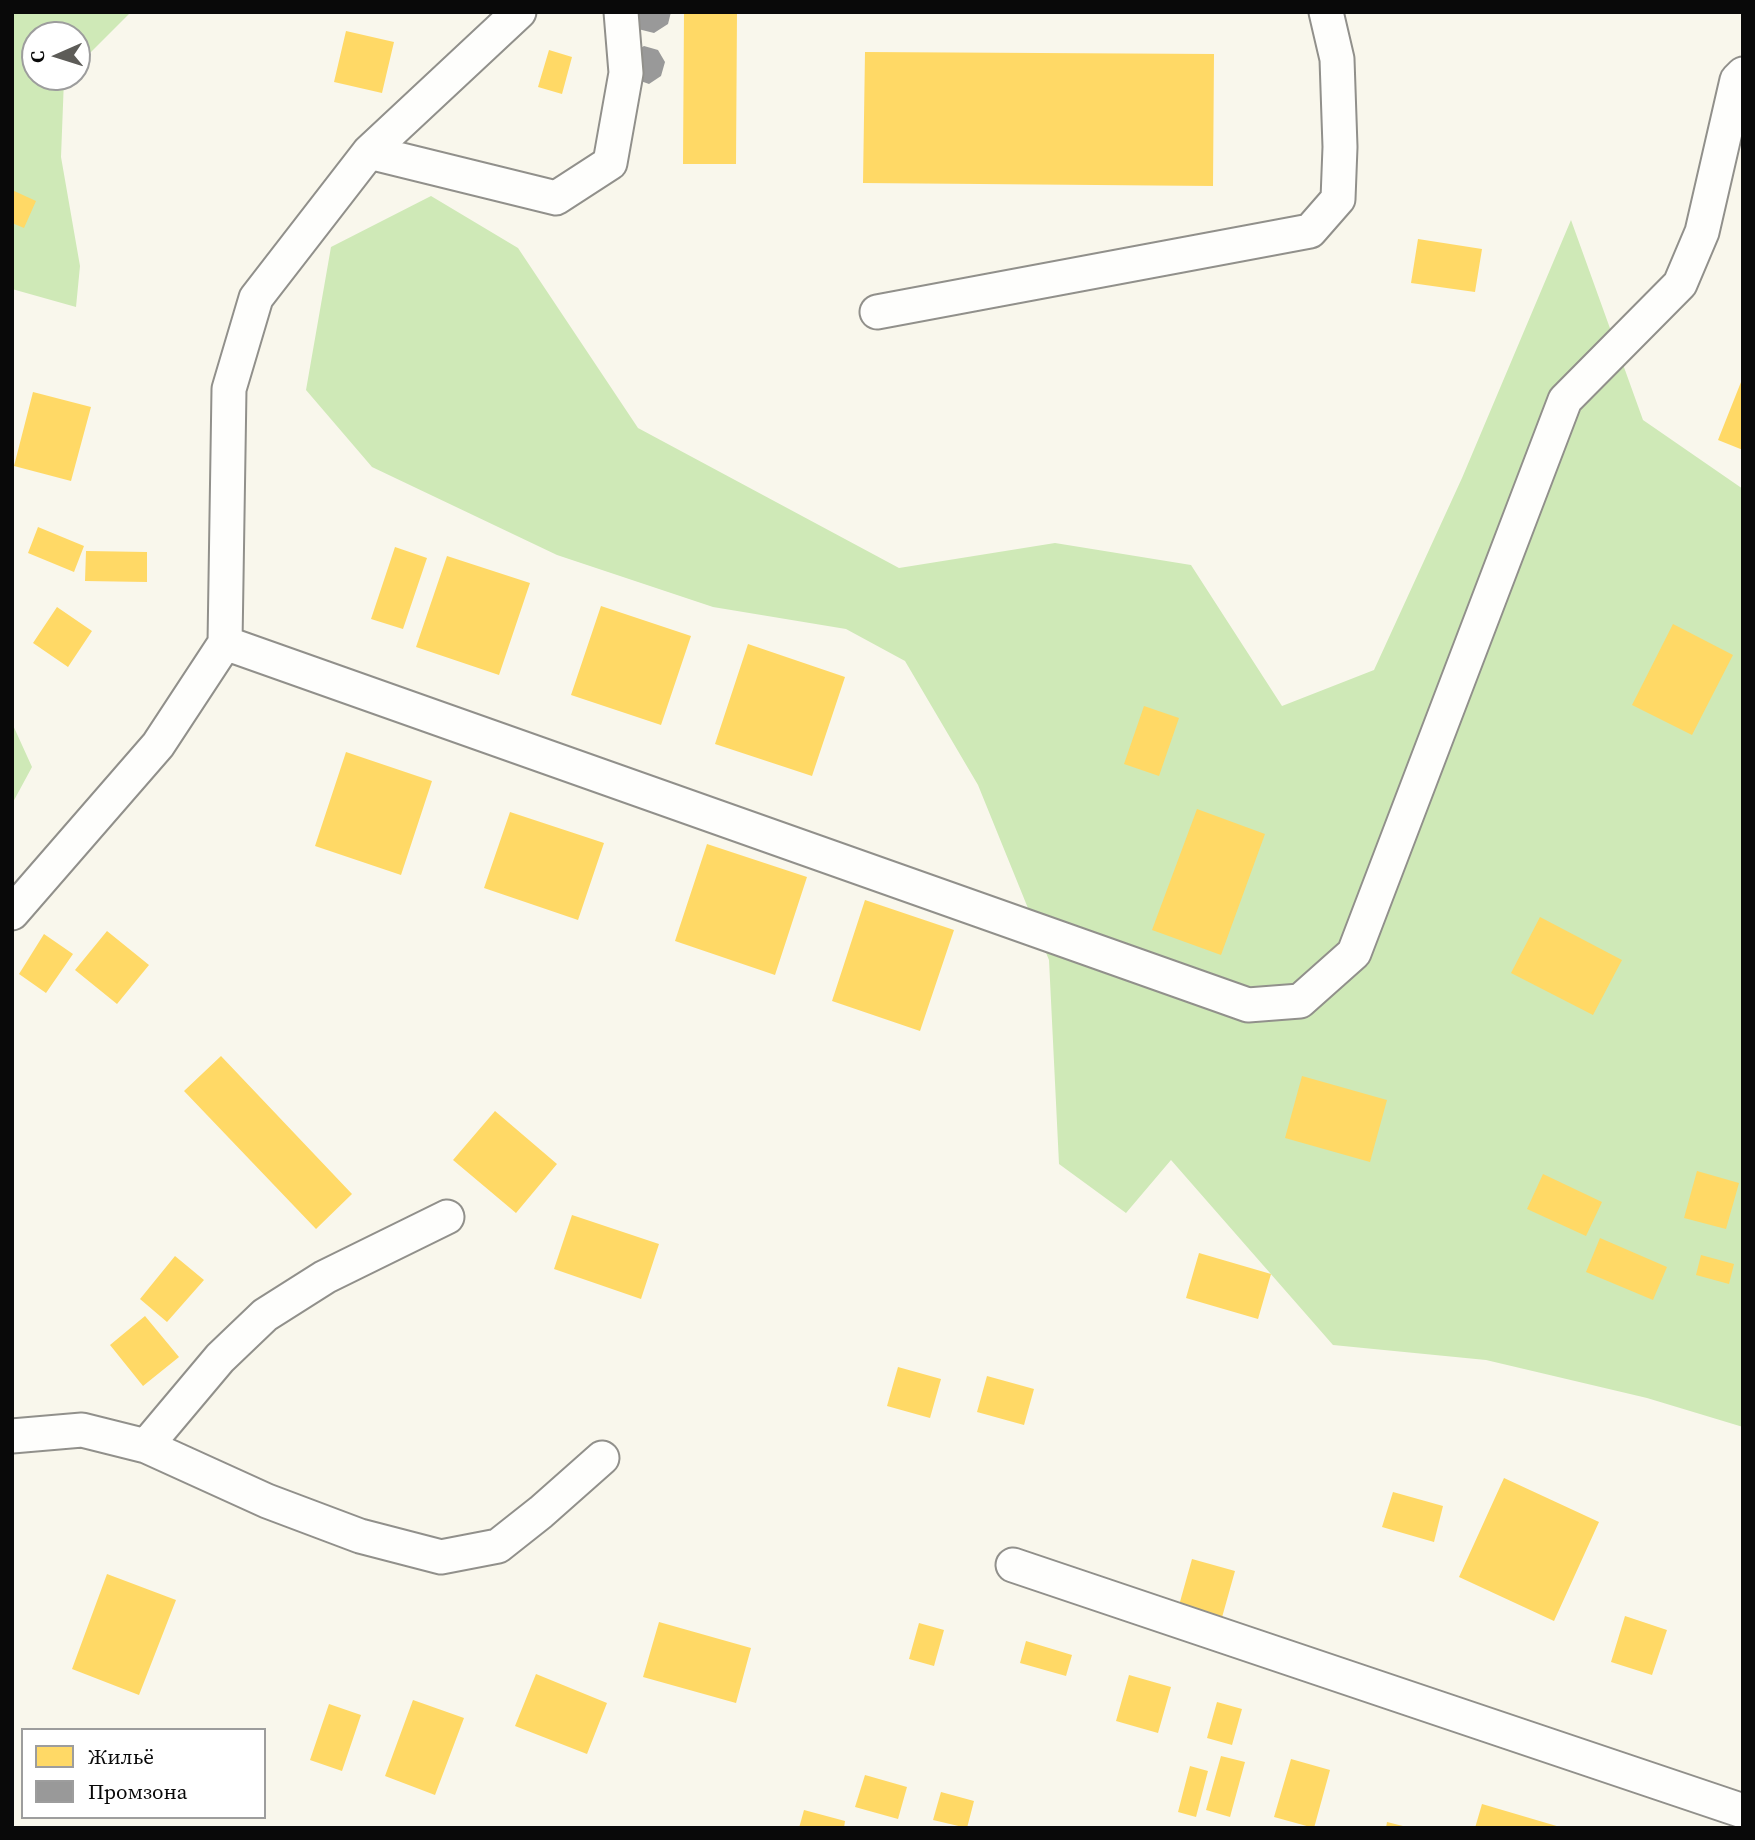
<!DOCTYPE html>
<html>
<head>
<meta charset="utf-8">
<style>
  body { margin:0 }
  #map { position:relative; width:1755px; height:1840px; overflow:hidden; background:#f9f7ec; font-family:"Source Serif 4",serif }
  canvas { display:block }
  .frame { position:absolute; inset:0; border:14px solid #090909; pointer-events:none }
  .legend { position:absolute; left:21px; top:1728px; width:245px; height:91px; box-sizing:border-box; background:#fff; border:2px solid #9d9d9d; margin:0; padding:9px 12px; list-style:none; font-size:21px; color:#090909 }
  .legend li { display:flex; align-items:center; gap:14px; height:35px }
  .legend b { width:35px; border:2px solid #9d9d9d }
  .north { position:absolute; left:21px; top:21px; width:70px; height:70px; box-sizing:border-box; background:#fff; border:2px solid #9d9d9d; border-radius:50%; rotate:267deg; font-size:19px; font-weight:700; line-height:28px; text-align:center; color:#090909 }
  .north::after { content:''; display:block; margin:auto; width:24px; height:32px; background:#5d5c58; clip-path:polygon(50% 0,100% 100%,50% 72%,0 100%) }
</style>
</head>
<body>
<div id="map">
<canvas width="1755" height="1840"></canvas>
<div class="frame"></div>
<ul class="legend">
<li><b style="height:19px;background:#ffd966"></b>Жильё</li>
<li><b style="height:19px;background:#999"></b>Промзона</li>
</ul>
<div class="north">С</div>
</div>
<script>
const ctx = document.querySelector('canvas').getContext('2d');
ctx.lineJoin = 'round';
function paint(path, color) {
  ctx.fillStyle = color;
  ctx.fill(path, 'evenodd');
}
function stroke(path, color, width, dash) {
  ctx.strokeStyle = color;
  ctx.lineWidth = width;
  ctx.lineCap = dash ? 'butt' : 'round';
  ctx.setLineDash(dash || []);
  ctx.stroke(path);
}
paint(new Path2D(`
  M12 12H131L77 66V35H35V77H66L64 79 61 157 80 266 76 307 12 289Z
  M431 196 518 248 638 428 899 568 1055 543 1191 565 1282 706 1374 670 1462 478 1571 220 1643 420 1743 489V1427L1647 1398 1486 1360 1333 1345 1171 1160 1126 1213 1059 1164 1049 960 978 785 905 661 846 629 713 607 557 555 372 467 306 390 331 247Z
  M12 723 32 767 12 804Z`), '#cfe9b7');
paint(new Path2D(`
  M684 12H737L736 164H683Z
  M346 31 394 42 382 93 334 82Z
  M549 50 572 57 562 94 538 87Z
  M865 52 1214 54 1213 186 863 183Z
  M12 190 36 201 24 228 12 223Z
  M1418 239 1482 249 1475 292 1411 283Z
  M1743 377V450L1718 440Z
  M33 392 91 407 71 481 14 466Z
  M38 527 84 546 74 572 28 553Z
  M395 547 427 558 403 629 371 619Z
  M86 551 147 552V582L85 581Z
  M447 556 530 583 499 675 416 647Z
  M601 606 691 636 661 725 571 695Z
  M57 607 92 631 68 667 33 643Z
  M1673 624 1733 655 1692 735 1632 705Z
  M748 644 845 677 812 776 715 744Z
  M1144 706 1179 718 1159 776 1124 764Z
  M346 752 432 781 401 875 315 846Z
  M1197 809 1265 834 1221 955 1152 930Z
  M510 812 604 843 578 920 484 888Z
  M707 844 807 877 775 975 675 941Z
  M865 900 954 930 920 1031 832 1001Z
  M1540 917 1622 960 1593 1015 1511 973Z
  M107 931 149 965 117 1004 75 970Z
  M44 934 73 954 46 993 19 974Z
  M221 1056 352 1194 316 1229 184 1091Z
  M1302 1076 1387 1100 1370 1162 1285 1138Z
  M495 1111 557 1164 516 1213 453 1160Z
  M1697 1171 1739 1183 1726 1229 1684 1218Z
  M1543 1174 1602 1202 1586 1236 1527 1209Z
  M572 1215 659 1244 641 1299 554 1269Z
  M1600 1238 1667 1267 1653 1300 1586 1272Z
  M1199 1253 1271 1274 1258 1319 1186 1298Z
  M1701 1255 1734 1264 1729 1284 1696 1275Z
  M175 1256 204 1280 167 1322 140 1299Z
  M145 1316 179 1357 143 1386 110 1345Z
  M898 1367 941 1379 930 1418 887 1406Z
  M987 1376 1034 1389 1024 1425 977 1412Z
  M1504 1478 1599 1522 1554 1621 1459 1577Z
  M1393 1492 1443 1506 1434 1542 1382 1527Z
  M1192 1559 1235 1571 1221 1621 1178 1609Z
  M107 1574 176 1600 139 1695 72 1669Z
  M1625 1616 1667 1630 1652 1675 1611 1662Z
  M659 1622 751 1648 736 1703 643 1677Z
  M919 1623 944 1630 934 1666 909 1659Z
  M1026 1641 1072 1655 1066 1676 1020 1663Z
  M536 1674 607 1703 587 1754 515 1726Z
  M1129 1675 1171 1687 1158 1733 1116 1721Z
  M413 1700 464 1718 435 1795 385 1776Z
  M1217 1702 1242 1709 1232 1745 1207 1738Z
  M329 1704 361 1715 342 1771 310 1760Z
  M1221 1756 1245 1762 1230 1817 1206 1810Z
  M1291 1759 1330 1770 1314 1828 1274 1817Z
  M1190 1766 1208 1771 1196 1817 1178 1812Z
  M865 1775 907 1787 898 1819 855 1807Z
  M941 1792 974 1801 967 1828 933 1820Z
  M1482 1804 1560 1827V1828H1475Z
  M804 1810 845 1821 844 1828H799Z
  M1387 1822 1407 1827V1828H1386Z`), '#ffd966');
paint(new Path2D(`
  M630 12H671L668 24 654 33 638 29Z
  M644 46 658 50 665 62 661 76 649 84 635 79 632 53Z`), '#999');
const minor = new Path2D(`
  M369 152 556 198 610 163 626 73 621 12
  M877 312 1310 231 1338 199 1340 147 1337 59 1326 12
  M225 643 1248 1005 1300 1001 1354 953 1565 400 1680 284 1702 232 1737 80 1743 74
  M12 913 158 745 225 643 229 389 256 298 369 152 519 12
  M12 1436 82 1430 146 1446 267 1501 360 1536 441 1557 498 1546 541 1512 602 1458
  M146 1446 220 1358 265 1315 325 1277 447 1217
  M1013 1565 1743 1811`);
stroke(minor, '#91908b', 37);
stroke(minor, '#fefefc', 33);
</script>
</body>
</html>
